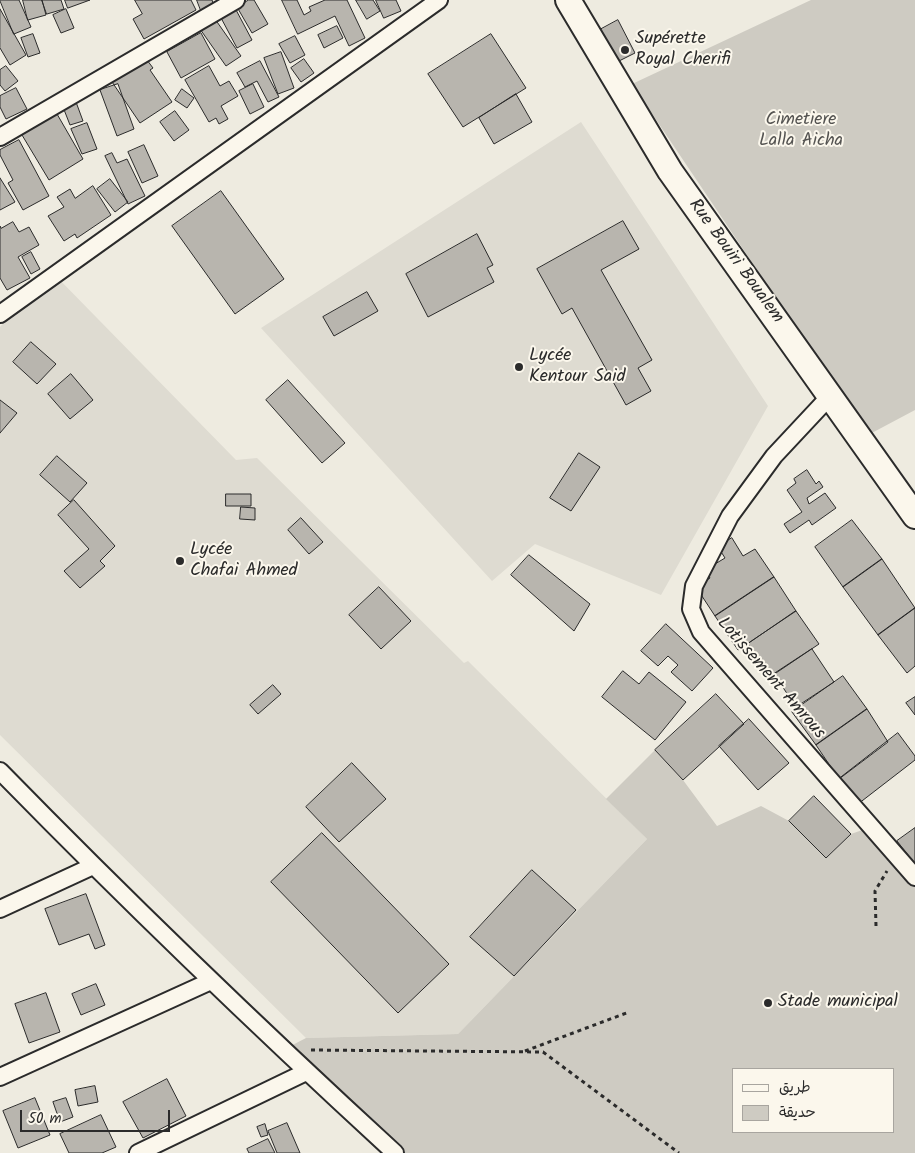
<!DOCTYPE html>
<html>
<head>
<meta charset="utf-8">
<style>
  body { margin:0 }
  #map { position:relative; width:915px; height:1153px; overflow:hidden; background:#eeebe0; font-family:Kalam,"Playpen Sans Arabic",sans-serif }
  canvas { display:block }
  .legend { position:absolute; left:732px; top:1068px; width:162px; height:65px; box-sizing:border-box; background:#fbf7ec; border:1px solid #a8a59f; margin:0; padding:6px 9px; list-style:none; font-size:15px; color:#2b2b2b }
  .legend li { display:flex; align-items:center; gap:10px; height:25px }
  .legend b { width:25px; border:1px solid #a8a59f }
  .scale { position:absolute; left:20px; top:1110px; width:150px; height:22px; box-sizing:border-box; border:2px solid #2b2b2b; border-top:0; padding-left:6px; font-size:15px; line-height:18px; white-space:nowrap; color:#2b2b2b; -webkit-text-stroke:4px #fbf7ec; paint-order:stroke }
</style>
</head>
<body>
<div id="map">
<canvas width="915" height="1153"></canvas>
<ul class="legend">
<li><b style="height:6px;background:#fbf7ec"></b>طريق</li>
<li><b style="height:14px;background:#cecbc2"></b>حديقة</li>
</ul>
<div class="scale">50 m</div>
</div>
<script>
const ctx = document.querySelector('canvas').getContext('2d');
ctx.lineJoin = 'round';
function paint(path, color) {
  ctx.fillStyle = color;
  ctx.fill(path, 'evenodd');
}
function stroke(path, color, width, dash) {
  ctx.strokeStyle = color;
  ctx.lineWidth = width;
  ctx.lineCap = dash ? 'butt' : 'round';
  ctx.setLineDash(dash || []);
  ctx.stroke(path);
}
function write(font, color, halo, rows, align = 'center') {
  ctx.font = font + ' Kalam,sans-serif';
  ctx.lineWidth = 4;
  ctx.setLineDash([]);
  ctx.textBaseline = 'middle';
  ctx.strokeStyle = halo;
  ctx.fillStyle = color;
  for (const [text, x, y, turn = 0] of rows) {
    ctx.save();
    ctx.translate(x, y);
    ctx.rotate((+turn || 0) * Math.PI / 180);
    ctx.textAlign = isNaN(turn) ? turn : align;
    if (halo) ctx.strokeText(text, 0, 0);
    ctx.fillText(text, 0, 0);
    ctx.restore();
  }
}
paint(new Path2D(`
  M581 122 768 406 661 595 535 544 492 581 261 328Z
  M51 271 236 460 257 458 464 663 468 661 647 839 458 1034 306 1038 0 735V327Z`), '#dedbd1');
paint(new Path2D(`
  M811 0H915V410L868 435 632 84Z
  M655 750 683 780 717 826 761 806 789 821 826 858 851 834 871 827 915 877V1153H395L283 1050 306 1038 458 1034 647 839 606 799ZM734 1069H894V1132H734Z`), '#cecbc2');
const building = new Path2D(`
  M0 0H19L31 27 14 34Z
  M23 0H42L46 15 28 20Z
  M42 0H61L64 9 47 14Z
  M65 0H90L68 8Z
  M135 0H191L196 10 144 39 133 19 142 14Z
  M197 0H212L215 8 202 13Z
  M249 0H254L268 24 252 33 237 7Z
  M282 0H297L304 15 311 11 309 7 325 0H347L365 38 349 46 335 16 298 34Z
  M356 0H373L380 11 367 19Z
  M376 0H396L401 11 384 18Z
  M235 8 252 40 237 48 220 16Z
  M0 9 26 55 10 65 0 48Z
  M66 9 74 28 61 33 53 15Z
  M215 19 241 56 226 66 200 29Z
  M618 20 635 53 611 65 594 33Z
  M337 26 343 38 324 48 318 35Z
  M201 33 215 59 181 78 167 52Z
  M33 34 40 53 28 57 21 38Z
  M491 34 526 88 463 127 428 74Z
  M295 36 305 55 290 63 279 44Z
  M281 52 294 88 278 94 264 58Z
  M144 56 153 68 150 70 172 102 140 123 110 79Z
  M304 59 314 73 301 82 291 68Z
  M260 61 279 97 268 102 257 81 245 87 237 73Z
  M6 66 18 81 5 91 0 85V70Z
  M209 66 220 86 229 81 238 96 221 106 228 119 219 124 216 118 209 122 185 80Z
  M118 84 134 129 117 136 100 90Z
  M253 84 264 107 250 114 239 91Z
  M16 88 27 109 6 119 0 107V96Z
  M182 89 194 98 187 108 175 100Z
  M516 94 532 122 494 144 479 118Z
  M76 102 83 121 70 125 63 107Z
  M175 111 189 130 174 141 160 122Z
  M57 114 83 159 49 180 22 135Z
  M87 123 97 149 82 154 71 129Z
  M19 140 49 196 23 210 8 183 13 180 0 155V150Z
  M144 145 158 176 142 183 128 152Z
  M112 153 117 163 127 159 145 196 128 204 105 156Z
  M0 178 15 202 0 210Z
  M110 179 128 202 115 212 97 189Z
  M93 186 111 215 77 238 75 234 64 241 48 216 64 207 57 197 70 189 75 198Z
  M221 191 284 279 235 314 172 226Z
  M623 221 639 249 601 270 652 360 638 368 651 391 626 405 572 308 562 314 537 269Z
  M13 222 19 232 29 227 39 245 18 257 30 278 7 290 0 278V226L1 228Z
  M477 234 493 265 487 268 494 282 428 317 406 274Z
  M31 252 40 269 31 274 22 257Z
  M367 292 378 311 334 336 323 317Z
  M31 342 56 364 37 384 13 362Z
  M71 374 93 400 70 419 48 394Z
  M288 380 345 443 322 463 266 400Z
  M0 400 17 413 0 433Z
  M579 453 600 467 571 511 550 498Z
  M57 456 87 483 70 502 40 475Z
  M807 470 816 484 819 481 823 487 807 498 809 504 825 493 836 508 812 525 809 520 790 533 784 524 802 512 787 490 796 483 794 479Z
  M226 494H251V506H226Z
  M74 500 115 546 100 561 105 566 80 588 64 571 89 549 58 515Z
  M241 507 255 508V520L240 519Z
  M301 518 323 542 309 554 288 530Z
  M852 520 882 559 843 587 815 547Z
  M732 538 743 556 755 549 774 577 715 616 696 587 710 578 705 570 725 558 718 547Z
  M529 555 590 604 574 631 511 575Z
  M882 559 915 608 878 635 843 587Z
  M774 577 796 611 738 650 715 616Z
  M379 587 411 621 381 649 349 615Z
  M915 608V666L907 673 878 635Z
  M796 611 819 644 770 677 748 644Z
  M666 624 713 668 692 691 671 672 678 665 668 656 658 666 641 651Z
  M812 649 834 682 796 707 774 674Z
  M623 671 639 684 649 672 686 702 655 740 602 697Z
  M843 676 867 709 816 745 792 712Z
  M273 685 281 694 258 714 250 705Z
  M716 694 744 724 683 780 655 750Z
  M915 697V715L906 703Z
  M867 709 888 742 839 779 816 745Z
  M749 719 789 763 758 790 719 746Z
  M898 733 915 756V760L858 804 839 779Z
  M352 763 386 799 339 842 306 807Z
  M814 796 851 834 826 858 789 821Z
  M915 828V864L897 841Z
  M322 833 449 964 398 1013 271 882Z
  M532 870 576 910 514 976 470 937Z
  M86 894 105 945 95 949 89 934 59 945 45 909Z
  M96 984 105 1005 81 1015 72 994Z
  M46 993 60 1032 29 1043 15 1004Z
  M167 1079 186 1116 143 1138 123 1102Z
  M95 1086 98 1102 78 1106 75 1090Z
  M35 1098 50 1135 18 1148 3 1111Z
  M66 1098 73 1117 60 1122 53 1102Z
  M101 1115 116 1147 102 1153H69L60 1134Z
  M287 1123 300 1153H277L268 1131Z
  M265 1124 268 1135 261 1137 257 1127Z
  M268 1139 275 1153H249L247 1149Z`);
paint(building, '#b8b5ae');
stroke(building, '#2b2b2b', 1);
const street = new Path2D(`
  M0 137 236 0
  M0 314 439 0
  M831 395 774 456 730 516 694 586 691 609 701 632 915 877
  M0 771C128 902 260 1029 395 1153
  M0 909 93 866
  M0 1077 211 981
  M138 1153 306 1072`);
const secondary = new Path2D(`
  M568 0 670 171 915 516`);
stroke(street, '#2b2b2b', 20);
stroke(secondary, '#2b2b2b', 28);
stroke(new Path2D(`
  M876 926 875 891 887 871
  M311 1050 543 1052 679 1153
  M525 1051 629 1012`), '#2b2b2b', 3, [4, 4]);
stroke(street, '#fbf7ec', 16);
stroke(secondary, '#fbf7ec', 24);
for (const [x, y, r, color] of [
  [625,50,5,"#2b2b2b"],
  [519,367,5,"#2b2b2b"],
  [180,561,5,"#2b2b2b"],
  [768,1003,5,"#2b2b2b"]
]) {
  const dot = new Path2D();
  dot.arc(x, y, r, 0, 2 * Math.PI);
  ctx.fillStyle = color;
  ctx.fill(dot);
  stroke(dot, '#fbf7ec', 2);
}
write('18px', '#2b2b2b', '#fbf7ec', [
  ["Supérette",635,40],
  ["Royal Cherifi",635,61],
  ["Lycée",529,357],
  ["Kentour Said",529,378],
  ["Lycée",190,551],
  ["Chafai Ahmed",190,572],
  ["Stade municipal",778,1003]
], 'left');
write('18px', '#545351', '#fbf7ec', [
  ["Cimetiere",801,121],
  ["Lalla Aicha",801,142]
]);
write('18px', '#2b2b2b', '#fbf7ec', [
  ["Rue Bouiri Boualem",735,262,54],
  ["Lotissement Amrous",770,679,49]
]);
</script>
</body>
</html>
